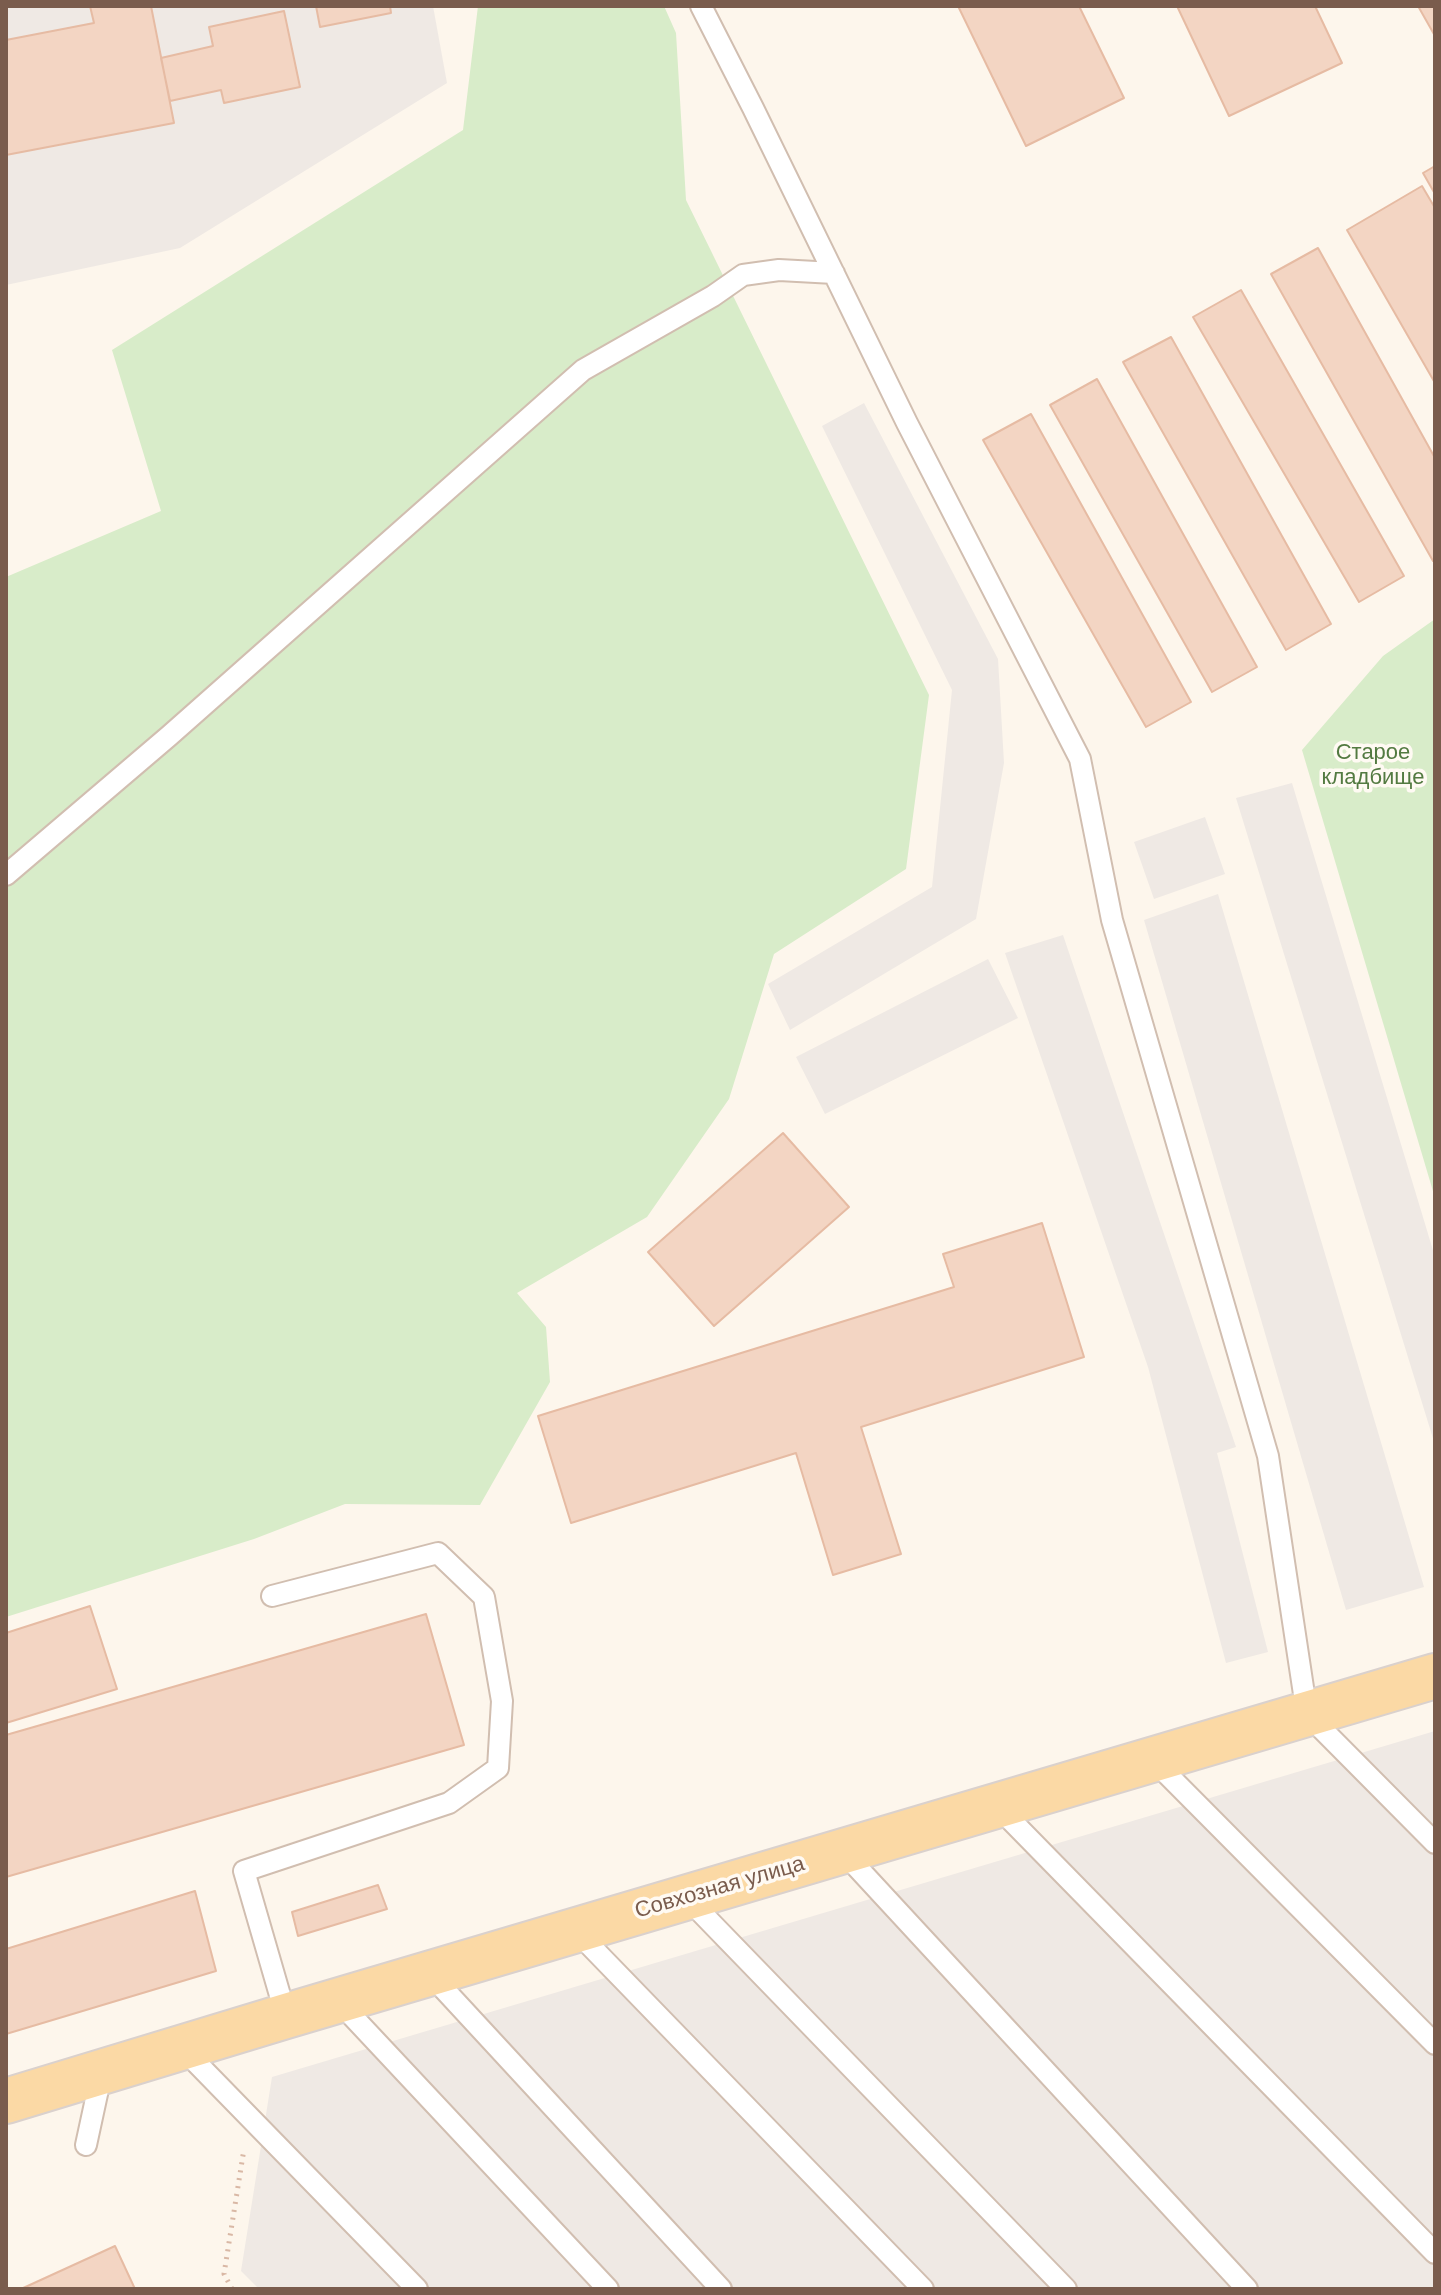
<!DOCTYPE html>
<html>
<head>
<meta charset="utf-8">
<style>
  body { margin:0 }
  #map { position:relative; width:1441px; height:2295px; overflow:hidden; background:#fdf6ec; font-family:"DM Sans",sans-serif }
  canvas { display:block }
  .frame { position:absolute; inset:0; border:8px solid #7a5c4d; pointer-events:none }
</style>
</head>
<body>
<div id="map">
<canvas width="1441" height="2295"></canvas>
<div class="frame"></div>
</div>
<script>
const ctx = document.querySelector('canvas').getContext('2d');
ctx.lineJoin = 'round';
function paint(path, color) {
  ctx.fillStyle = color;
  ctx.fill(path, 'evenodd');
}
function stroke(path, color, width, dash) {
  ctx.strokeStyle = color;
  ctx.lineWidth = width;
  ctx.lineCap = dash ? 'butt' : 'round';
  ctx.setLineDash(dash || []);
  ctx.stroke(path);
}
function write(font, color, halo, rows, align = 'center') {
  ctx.font = font + ' "DM Sans",sans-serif';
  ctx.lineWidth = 7;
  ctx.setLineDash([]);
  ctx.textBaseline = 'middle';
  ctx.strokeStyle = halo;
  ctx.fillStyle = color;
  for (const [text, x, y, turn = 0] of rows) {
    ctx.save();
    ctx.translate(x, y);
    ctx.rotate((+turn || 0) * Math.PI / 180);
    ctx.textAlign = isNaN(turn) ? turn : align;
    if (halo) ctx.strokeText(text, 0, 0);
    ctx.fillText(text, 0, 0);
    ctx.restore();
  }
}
paint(new Path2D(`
  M6 6H433L447 83 180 248 6 285Z
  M864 403 998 659 1004 763 976 919 790 1030 768 984 932 887 952 690 822 426Z
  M1292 783 1435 1257V1445L1236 798Z
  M1205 817 1225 874 1154 899 1134 842Z
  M1218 894 1424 1587 1346 1610 1144 920Z
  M1063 935 1236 1447 1217 1453 1268 1652 1226 1663 1148 1367 1005 953Z
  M988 959 1018 1018 825 1114 796 1057Z
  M1435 1731V2289H259L241 2271 272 2077Z`), '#efe9e4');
paint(new Path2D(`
  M478 6H664L676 33 686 200 929 695 906 869 774 954 729 1099 647 1217 517 1293 546 1327 550 1382 480 1505 345 1504 254 1539 6 1617V577L161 511 112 350 463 130Z
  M1435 619V1198L1302 750 1383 656Z`), '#d8ecc9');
const building = new Path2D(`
  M90 6H151L174 123 6 155V40L94 23Z
  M316 6H390L391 13 320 27Z
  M958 6H1079L1124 98 1026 146Z
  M1177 6H1315L1342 63 1229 116Z
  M1418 6H1435V36Z
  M284 11 300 87 224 103 221 90 170 101 161 58 213 46 209 27Z
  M1435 166V194L1423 173Z
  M1422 186 1435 208V383L1347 230Z
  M1318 248 1435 458V560L1433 561 1271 274Z
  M1241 290 1404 576 1359 602 1193 317Z
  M1171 337 1331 624 1286 650 1123 362Z
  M1097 379 1257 667 1212 692 1050 405Z
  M1031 414 1191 702 1146 727 983 440Z
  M783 1133 849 1207 714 1326 648 1252Z
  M1042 1223 1084 1357 861 1427 901 1554 833 1575 796 1453 571 1523 538 1416 954 1287 943 1254Z
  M90 1606 117 1689 6 1723V1633Z
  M426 1614 464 1745 6 1877V1735Z
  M378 1885 387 1909 298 1936 292 1912Z
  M195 1891 216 1971 6 2034V1949Z
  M115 2246 135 2289H21Z`);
paint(building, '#f3d5c3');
stroke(building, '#e6bba3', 2);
const lane = new Path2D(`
  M701 6 753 108 907 423 1080 759 1112 920 1268 1456 1307 1714 1435 1843
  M6 875 169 736 583 370 713 296 743 275 779 270 834 273
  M272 1596 438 1553 484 1597 502 1701 498 1768 449 1803 244 1871 286 2016
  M1153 1760 1435 2044
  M997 1806 1435 2253
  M843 1852 1247 2289
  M687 1898 1066 2289
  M575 1930 923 2289
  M429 1973 721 2289
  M339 2002 608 2289
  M181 2047 417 2289
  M86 2145 102 2071`);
const primary = new Path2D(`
  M6 2101 286 2016 1435 1676`);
stroke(lane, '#d1beb0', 24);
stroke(primary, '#dad1cd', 48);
stroke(new Path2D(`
  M232 2289 224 2274 244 2149`), '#d9b8a5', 5, [2, 6]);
stroke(lane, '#fff', 20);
stroke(primary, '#fbd9a5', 44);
write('22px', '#537a41', '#fffaf3', [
  ["Старое",1373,753],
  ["кладбище",1373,778]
]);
write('22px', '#7a5c4d', '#fffaf3', [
  ["Совхозная улица",720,1888,-16]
]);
</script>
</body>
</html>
